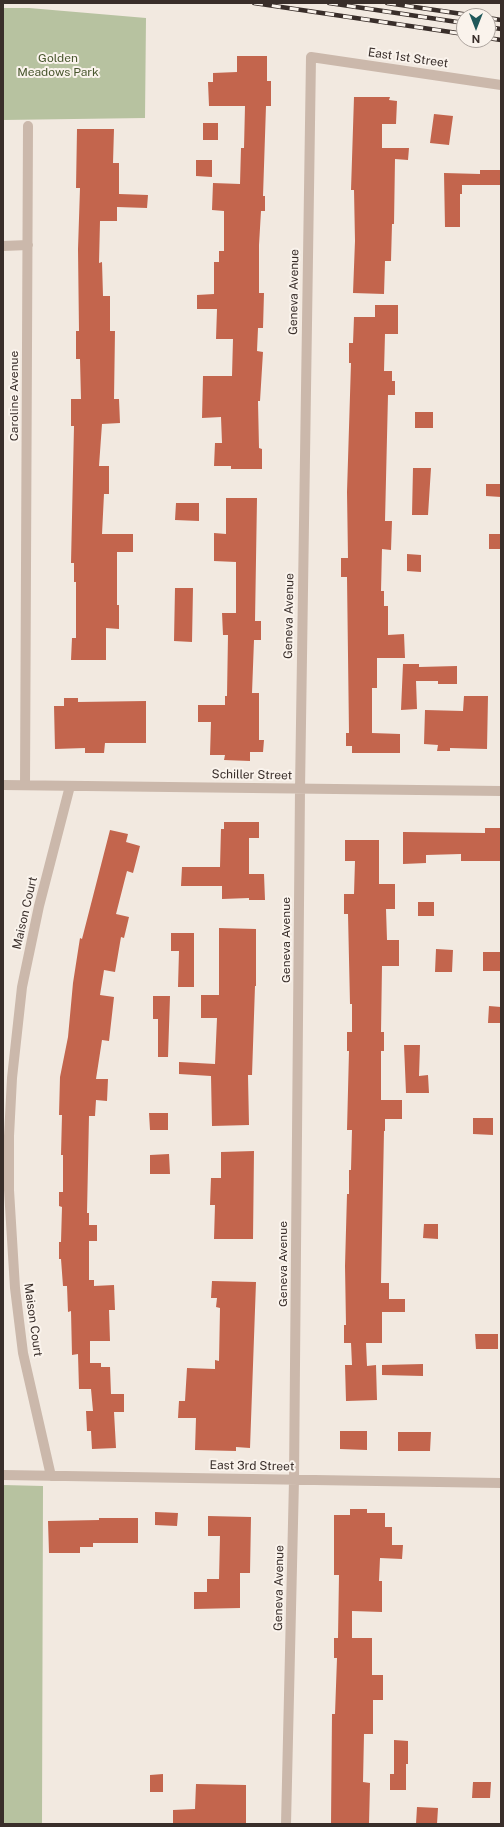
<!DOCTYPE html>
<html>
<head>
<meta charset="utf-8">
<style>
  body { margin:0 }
  #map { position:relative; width:504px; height:1827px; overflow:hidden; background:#f2e9e0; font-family:"Public Sans",sans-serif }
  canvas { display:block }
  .frame { position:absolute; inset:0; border:4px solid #392e2a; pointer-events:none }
  .north { position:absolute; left:456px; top:8px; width:40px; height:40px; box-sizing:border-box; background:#faf3ec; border:1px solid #ada49e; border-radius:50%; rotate:180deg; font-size:11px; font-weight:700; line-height:16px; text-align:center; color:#392e2a }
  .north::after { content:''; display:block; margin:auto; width:14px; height:18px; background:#20585a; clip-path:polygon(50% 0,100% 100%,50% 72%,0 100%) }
</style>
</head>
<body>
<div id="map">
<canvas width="504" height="1827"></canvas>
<div class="frame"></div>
<div class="north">N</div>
</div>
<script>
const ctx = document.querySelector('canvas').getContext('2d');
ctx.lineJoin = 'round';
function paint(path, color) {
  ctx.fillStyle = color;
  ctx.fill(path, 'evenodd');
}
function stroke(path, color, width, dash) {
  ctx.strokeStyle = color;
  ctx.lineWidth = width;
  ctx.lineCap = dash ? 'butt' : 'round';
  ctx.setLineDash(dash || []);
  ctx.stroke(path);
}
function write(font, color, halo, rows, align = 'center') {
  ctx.font = font + ' "Public Sans",sans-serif';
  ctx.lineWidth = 4;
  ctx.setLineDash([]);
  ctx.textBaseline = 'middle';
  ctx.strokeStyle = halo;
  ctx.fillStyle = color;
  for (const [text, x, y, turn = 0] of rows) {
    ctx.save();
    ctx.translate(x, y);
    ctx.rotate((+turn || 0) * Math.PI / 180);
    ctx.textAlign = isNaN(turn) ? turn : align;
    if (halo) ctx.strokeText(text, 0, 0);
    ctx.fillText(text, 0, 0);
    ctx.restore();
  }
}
paint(new Path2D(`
  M3 8H29L146 18 145 118 3 120Z
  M3 1485 43 1486 42 1824H3Z`), '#b7c2a0');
paint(new Path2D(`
  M237 56H267V81H271V106H266L263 196H265V211H261L259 245V293H264L263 328H258L257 351 263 352 260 401H258L259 448 262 449V469H231V466H214L215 443H222L221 417 202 418 203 376H232L233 339H216L217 309H197V295L214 294V262H219V251H224V211L212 210 213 183 240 184 241 148H244L245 106H209L208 82H213V73L237 72Z
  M354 97H390L389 100 397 101 396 124H382V148H409L408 160 395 159 394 224H392L391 261H385L384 294 353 293 355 241 354 190H351Z
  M434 114 453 116 449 145 430 143Z
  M203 123H218V140H203Z
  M77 129H114L113 163H119V194L148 195 147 208 117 207V221H100L99 263 102 262 103 296H110V331H115L114 399H119L120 423 102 424 99 466H109V494H104L102 534H133V552H117V605H119V629L106 628V660H71L72 638H76V582H74V563H71L74 426H71V399H81L80 359H76V331H79L78 249 80 188H76Z
  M196 160H212V177L196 176Z
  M480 170H501V185H462V194H460V227H445L444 173 480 174Z
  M375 305H398V334H385L384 371H392V381H395V395H388L385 521H392L391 550 382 549 381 591H384V606H388V635L404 634 405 658H377V688H372V733L400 734V753H352V746H346V733H349L347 577H341V558H348L347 492 351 363H349V343H353L354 317H375Z
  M415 412H433V428H415Z
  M413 468H431L428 515H412Z
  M486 484H501V497L486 496Z
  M226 498H257L255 621H261V640H254L252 693H259V740H264L263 752H250V761L224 760 225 755H210L211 722H198V705H225V696H227L228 635H223L222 613H236V562L214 561V533L226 534Z
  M176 503H199V521L175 520Z
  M489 534H501V549H489Z
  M407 554 421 555V572L407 571Z
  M175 588H193L192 642 174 641Z
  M403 664H419V667L457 666V684H438V681H416L417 709 401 710Z
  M464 696H488L487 749 450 748V751H437L438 745 424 744 425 710 463 711Z
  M64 698H78V702L146 701V743H105L104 753H85V748L55 749 54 706H64Z
  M224 822H259V838H249V874H264L265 900H249V898L222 899V886H181L182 867H220L221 829H224Z
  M485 828H501V861H461V854L426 855V863L403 864V832L485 833Z
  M110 830 128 834 126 842 140 846 133 873 127 871 116 914 129 917 124 938 121 937 115 972 104 970 100 995 114 997 109 1041 102 1040 96 1079H108L107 1101 96 1100 95 1116H89L87 1213H89V1225H97V1241H89V1280H94V1286L114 1285 115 1310H109L110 1341H90V1363H101V1367H110L111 1394H124V1412H114L116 1448 92 1449 91 1431H87L86 1411H93L91 1389H79L78 1354 72 1355 71 1311 68 1312 67 1286H63L61 1259H59V1242H61L62 1207 59 1206V1192H63V1155H61L62 1115H59L60 1077 68 1037 73 983 80 938 82 939Z
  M345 840H379V884H395V909H386L387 940H399V966H382L381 1032H384V1051H381V1100H402V1119H385V1131H384L381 1283H389V1299H405V1312H382V1343H366L367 1366 376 1365 377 1400 346 1401 345 1365H352L351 1343H344V1325H346L345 1266 347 1194H349V1170H351L352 1130H347L349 1051H347V1032H352V1004H350L348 914H344V894H354L355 861H345Z
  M418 902H434V916H418Z
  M219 928 256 929V986H255L252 1075H248L249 1125 212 1126 211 1076 179 1074V1062L215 1064 217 1018H201V995H219Z
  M171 933H194V987H178L179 951H171Z
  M436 949 453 950 452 972H435Z
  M483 952H501L500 971H483Z
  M153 996H170L168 1057H158V1019H153Z
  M489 1006 501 1007V1023H488Z
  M404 1045H420L419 1076 428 1075 429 1093H406Z
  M149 1113H168V1130H150Z
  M473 1118H493V1135L473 1134Z
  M254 1151 253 1239H214L215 1205H210L211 1178H221V1152Z
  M169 1154 170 1174H150V1155Z
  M424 1224H438V1239L423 1238Z
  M212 1281 256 1282 250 1448 236 1447V1451L195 1450 196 1418H178L179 1401H185L187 1368 215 1369V1360L219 1361 220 1308 216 1307 217 1298H211Z
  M475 1334H498V1349H476Z
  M423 1364V1376L382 1375V1365Z
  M340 1431H367V1450L340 1449Z
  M398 1432H431L430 1451H398Z
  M350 1509H367V1513H385V1527H392V1545H403L402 1559 380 1558 379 1581H382V1612L352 1611V1638H372V1675H383V1700H373V1734H364L363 1782 370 1783 369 1824H331L332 1714H335L337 1658H334V1638H338L339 1575H334V1515H350Z
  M155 1512 178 1513 177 1526 155 1525Z
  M208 1516 251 1517 250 1573H240V1608L194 1609V1592H207V1579H219L220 1536H208Z
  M99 1518H138V1543H93V1547H80V1553H49L48 1521 99 1520Z
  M394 1740 408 1741V1764H406V1790H390V1774H394Z
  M163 1774V1792H150V1775Z
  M473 1782H491L490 1798H472Z
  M196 1784 246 1785V1824H173V1810L195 1809Z
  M417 1807 438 1808 437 1824H416Z`), '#c3654d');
stroke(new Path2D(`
  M3 246 28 245
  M3 785 501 791
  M25 785 28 126
  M3 1475 501 1483
  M51 1476 23 1353 15 1288 9 1190V1136L12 1078 22 987 39 906 70 786
  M286 1824 294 1480 300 789 311 57 501 85`), '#cbb8ab', 10);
const rail = new Path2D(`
  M254 3 464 34
  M329 3 464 23
  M387 3 476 16
  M488 18 501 20
  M488 27 501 29
  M488 38 501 40`);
stroke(rail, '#392e2a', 4.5);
stroke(rail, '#faf3ec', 3, [9]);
write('12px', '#49572f', '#faf3ec', [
  ["Golden",58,58],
  ["Meadows Park",58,72]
]);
write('12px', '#392e2a', '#faf3ec', [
  ["East 1st Street",408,58,8],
  ["Geneva Avenue",294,292,-89],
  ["Caroline Avenue",14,396,-90],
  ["Geneva Avenue",289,616,-89],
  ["Schiller Street",252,775,1],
  ["Maison Court",25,913,-77],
  ["Geneva Avenue",286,940,-90],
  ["Geneva Avenue",283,1264,-90],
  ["Maison Court",33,1320,82],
  ["East 3rd Street",252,1466,1],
  ["Geneva Avenue",279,1588,-89]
]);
</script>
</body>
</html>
